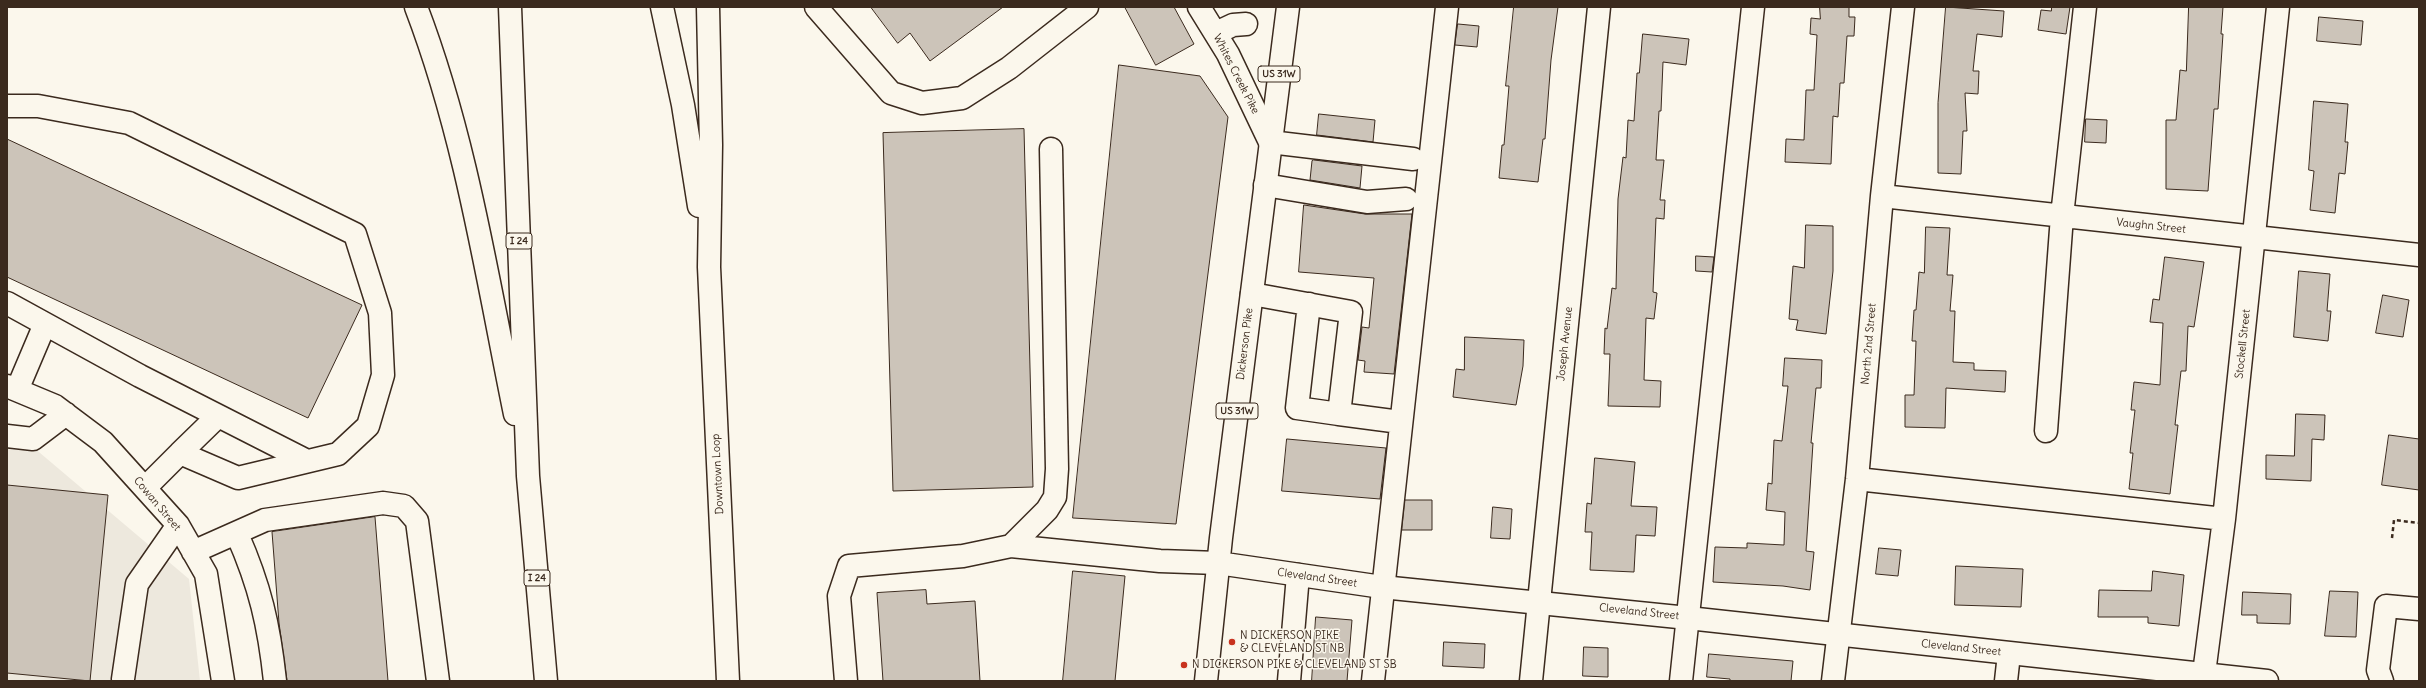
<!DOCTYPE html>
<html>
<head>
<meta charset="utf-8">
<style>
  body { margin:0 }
  #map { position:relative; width:2426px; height:688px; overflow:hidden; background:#fbf7ec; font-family:Delius,sans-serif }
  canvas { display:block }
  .frame { position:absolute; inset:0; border:8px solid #3b2a1e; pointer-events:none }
</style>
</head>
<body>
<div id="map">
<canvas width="2426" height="688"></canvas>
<div class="frame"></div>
</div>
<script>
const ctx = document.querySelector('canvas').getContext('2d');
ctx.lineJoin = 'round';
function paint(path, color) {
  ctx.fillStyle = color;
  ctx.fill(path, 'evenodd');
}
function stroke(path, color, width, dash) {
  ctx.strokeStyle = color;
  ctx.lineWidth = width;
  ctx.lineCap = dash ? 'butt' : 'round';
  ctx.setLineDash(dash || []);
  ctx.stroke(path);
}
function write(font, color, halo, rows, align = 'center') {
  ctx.font = font + ' Delius,sans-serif';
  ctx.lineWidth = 3;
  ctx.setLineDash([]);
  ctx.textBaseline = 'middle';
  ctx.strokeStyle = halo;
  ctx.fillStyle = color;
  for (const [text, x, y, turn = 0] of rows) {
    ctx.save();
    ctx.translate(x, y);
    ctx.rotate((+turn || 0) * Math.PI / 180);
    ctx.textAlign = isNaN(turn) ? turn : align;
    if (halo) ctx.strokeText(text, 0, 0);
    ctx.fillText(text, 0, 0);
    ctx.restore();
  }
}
paint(new Path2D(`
  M7 425 189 579 200 681H7Z`), '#ede8dd');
const building = new Path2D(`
  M871 7H1003L930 61 910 33 898 43Z
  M1125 7H1174L1194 44 1156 65Z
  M1514 7H1558L1551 60 1545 139H1543L1538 182 1499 178 1502 145H1504L1509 86H1506Z
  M1820 7H1849V17H1855L1854 36H1847L1844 83H1840L1838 117 1833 116 1831 164 1785 162 1786 139 1804 140 1806 90H1814L1817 35 1810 34 1811 18 1820 19Z
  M1946 7 2004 11 2002 37 1977 34 1973 71H1979L1978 94 1965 93 1967 131H1963L1961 174 1938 173V103Z
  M2052 7H2070L2066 34 2038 30 2041 10 2051 11Z
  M2189 7H2223L2221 34H2223L2218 109H2214L2208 191 2166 189V120H2176L2180 70 2186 71Z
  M2319 17 2363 21 2361 45 2317 41Z
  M1458 24 1479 26 1477 47 1455 45Z
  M1643 34 1689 39 1686 65 1663 62 1661 111H1659L1656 160H1664L1660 200H1665L1664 219 1656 218 1653 292 1657 293 1654 319 1646 318 1644 380 1661 381 1660 407 1608 406 1610 354H1604L1605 328 1607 329 1612 288 1616 289 1618 199 1623 157 1626 158 1628 120 1634 121 1637 73H1639Z
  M1119 65 1200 76 1228 117 1176 524 1073 518Z
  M2314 101 2348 104 2345 142H2348L2345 174 2339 173 2335 213 2310 210 2314 171 2309 170Z
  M1319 114 1375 120 1373 142 1317 135Z
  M2086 119 2107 120 2106 143 2085 142Z
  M1024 129 1033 487 893 491 883 133Z
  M7 139 362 305 308 418 7 277Z
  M1314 160 1362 166 1360 188 1310 180 1312 161Z
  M1304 205 1365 214H1412L1394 374 1364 372 1365 361 1358 360 1362 327 1369 328 1374 278 1299 272Z
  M1806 225 1833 226V271L1826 334 1796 330 1798 320 1789 319 1793 266 1804 268Z
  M1926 227 1950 228 1947 275H1953L1950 311H1955L1953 362 1974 363V370L2006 371 2005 392 1946 388 1945 428 1905 427V395H1914L1916 341H1912L1914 310H1916L1919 272 1924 273Z
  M1696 256 1714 257 1712 272 1696 271Z
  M2165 257 2204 262 2194 327 2188 326 2186 371H2181L2175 425H2178L2170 494 2129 489 2133 453H2130L2135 410H2131L2134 382 2160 385 2163 323 2150 322 2153 299 2159 300Z
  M2299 271 2330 274 2327 311H2331L2328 341 2294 337Z
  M2383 295 2409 300 2403 337 2376 333Z
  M1465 337 1524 340 1523 366 1516 405 1453 397 1456 369 1464 370Z
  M1785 358 1822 360 1821 388H1816L1811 443H1813L1806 551 1814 552 1810 590 1783 586 1713 582 1715 547 1747 548V543L1784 545 1785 512 1766 510 1768 483 1772 484 1774 440 1782 441 1788 386H1783Z
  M2296 414 2325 415 2324 440 2312 439 2311 481 2266 479V455L2294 456Z
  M2389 435 2419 439V490L2382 485Z
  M1287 439 1386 448 1380 499 1282 491Z
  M1595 458 1635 462 1631 506 1657 507 1655 536 1636 535 1634 572 1590 570 1592 532H1585L1587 503 1591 504Z
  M7 485 108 495 90 681 7 673Z
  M1405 500H1432V530H1402Z
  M1493 507 1512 509 1510 539 1491 538Z
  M375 517 388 681H287L279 623 272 532Z
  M1879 548 1901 550 1898 576 1876 574Z
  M1956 566 2023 569 2021 607 1955 605Z
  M1073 571 1125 576 1115 681H1063Z
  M2153 571 2184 575 2179 626 2148 623V617H2098L2099 590 2151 591Z
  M926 590 927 604 975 601 980 681H883L877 593Z
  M2330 591 2358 592 2356 637 2325 636Z
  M2243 592 2291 594 2290 624 2257 623V615H2242Z
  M1316 617 1352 620 1347 681H1312Z
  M1444 642 1485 644 1484 668 1443 666Z
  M1584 647 1608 648V677L1583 676Z
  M1709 654 1793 661 1791 681H1730V679L1707 677Z`);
paint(building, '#ccc4b9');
stroke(building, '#3b2a1e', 1);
const minor = new Path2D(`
  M816 7 891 93 922 103 962 98 1009 68 1087 7
  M1199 7 1228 54 1270 142 1413 159
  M1216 33 1233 25 1246 24
  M7 106H38L129 123 355 234 380 313 383 375 368 426 338 454 238 478 180 453 145 488
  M1265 185 1367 202 1406 199
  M1882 196 2419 255
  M1252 294 1351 312 1339 414 1400 422
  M7 303 140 376 307 461
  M1309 304 1297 408 1339 414
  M7 386 55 406 103 442 178 525 206 574 223 681
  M17 390 45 324
  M2046 431 2062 216 2085 7
  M7 436 33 439 66 414
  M180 453 218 416
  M1857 479 2224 519
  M237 534C260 586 269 625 275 681
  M1011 546 1160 561 1218 563
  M193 552 265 520 383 503 404 506 417 521 438 681
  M123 679 137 584 178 525
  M846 681 839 596 849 566 963 556 1011 546 1047 510 1055 497 1057 469 1051 149
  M1289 681 1298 575
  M1373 681 1447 7
  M1531 681 1599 7
  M1681 681 1753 7
  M1833 681 1857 479 1882 196 1903 7
  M2006 681 2009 654
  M2203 681 2224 519 2278 7
  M2382 681 2378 670 2386 606 2419 609`);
const major = new Path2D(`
  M1218 563 1382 587 1688 618 2267 681
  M1206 681 1221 538 1288 7`);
const highway = new Path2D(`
  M416 7C466 138 487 277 515 414
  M510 7 528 476 546 681
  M662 7 683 105 699 206
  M708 7 711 145 709 267 728 681`);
stroke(minor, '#3b2a1e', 25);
stroke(major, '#3b2a1e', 25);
stroke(highway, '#3b2a1e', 25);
stroke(new Path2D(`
  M2392 538 2394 520 2419 523`), '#3b2a1e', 2.5, [4, 3]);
stroke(minor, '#fbf7ec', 22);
stroke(major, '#fbf7ec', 22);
stroke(highway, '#fbf7ec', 22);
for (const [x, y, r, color] of [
  [1232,642,4,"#c8321e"],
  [1184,665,4,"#c8321e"]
]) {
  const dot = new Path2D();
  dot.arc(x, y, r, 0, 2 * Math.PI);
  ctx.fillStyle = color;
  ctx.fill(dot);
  stroke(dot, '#fbf7ec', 1.5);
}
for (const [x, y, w] of [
  [1279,74,42],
  [519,241,26],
  [1237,411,42],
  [537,578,26]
]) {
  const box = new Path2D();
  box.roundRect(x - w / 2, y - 8, w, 16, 3);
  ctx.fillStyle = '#fbf7ec';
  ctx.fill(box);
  stroke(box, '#3b2a1e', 1);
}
write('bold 10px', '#3b2a1e', null, [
  ["US 31W",1279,74],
  ["I 24",519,241],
  ["US 31W",1237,411],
  ["I 24",537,578]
]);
write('11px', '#3b2a1e', '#fbf7ec', [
  ["Whites Creek Pike",1236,74,63],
  ["Vaughn Street",2151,226,6],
  ["Dickerson Pike",1245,344,-83],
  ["Joseph Avenue",1565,344,-84],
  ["North 2nd Street",1869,344,-85],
  ["Stockell Street",2243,344,-84],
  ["Downtown Loop",718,474,-93],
  ["Cowan Street",157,504,50],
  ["Cleveland Street",1317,578,8],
  ["Cleveland Street",1639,612,6],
  ["Cleveland Street",1961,648,6]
]);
write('11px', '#3b2a1e', '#fbf7ec', [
  ["N DICKERSON PIKE",1240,636],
  ["& CLEVELAND ST NB",1240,649],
  ["N DICKERSON PIKE & CLEVELAND ST SB",1192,665]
], 'left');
</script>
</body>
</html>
